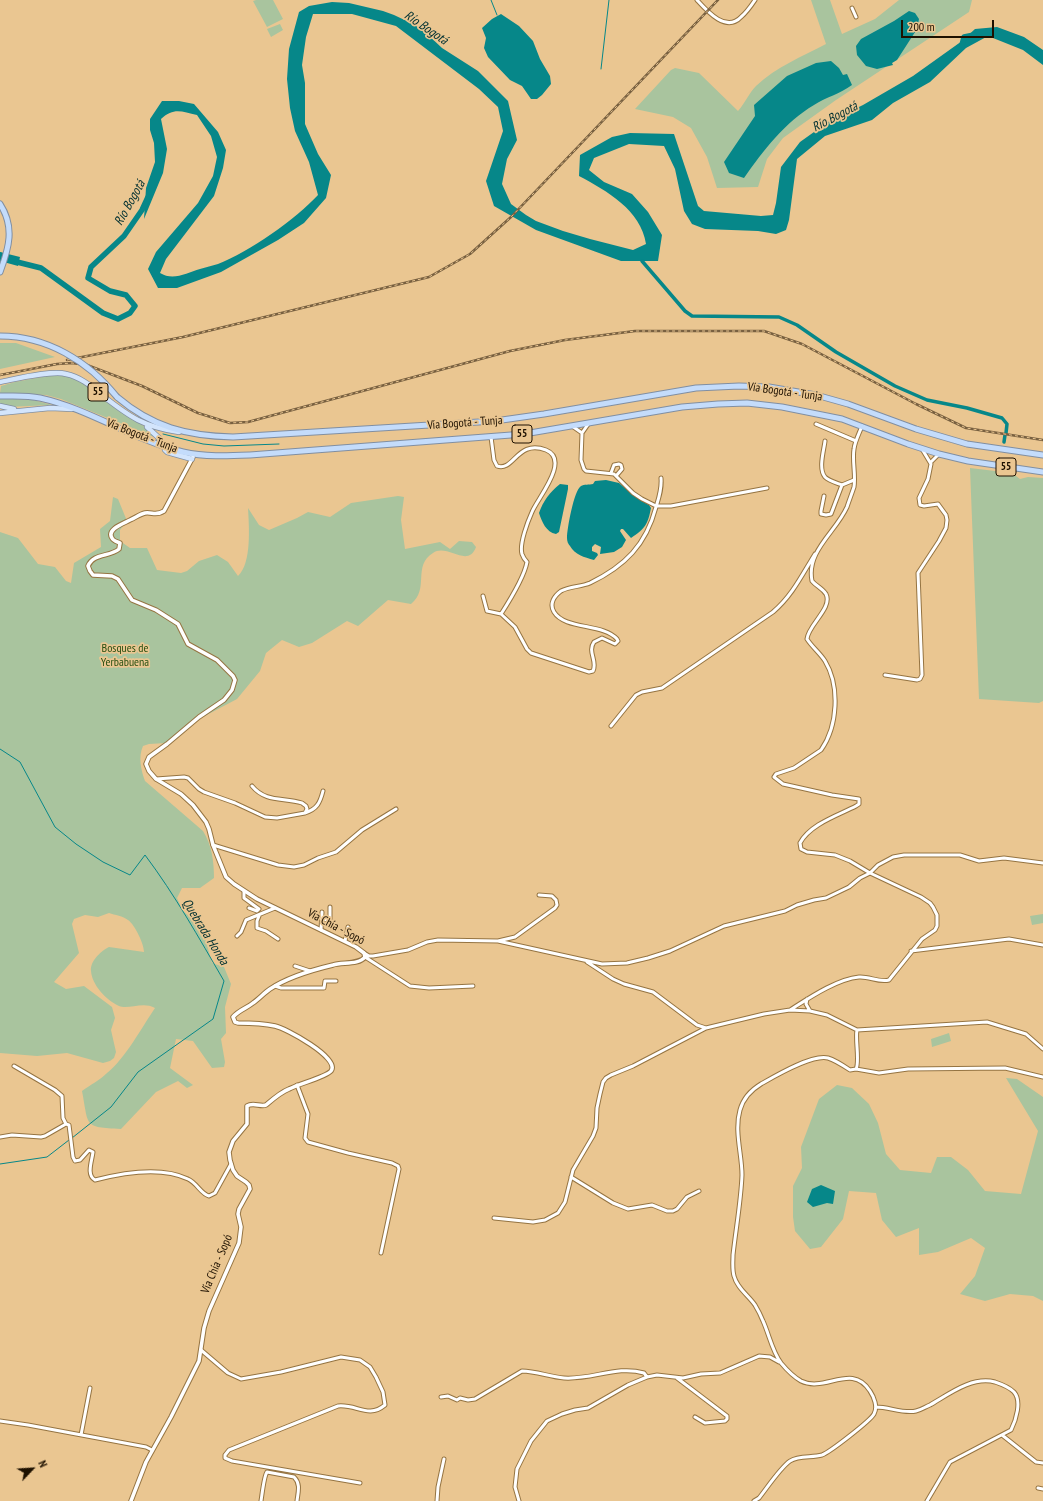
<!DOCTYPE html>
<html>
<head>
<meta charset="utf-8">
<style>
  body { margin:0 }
  #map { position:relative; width:1043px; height:1501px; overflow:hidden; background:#eac691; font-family:"PT Sans Narrow",sans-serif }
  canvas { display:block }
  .north { position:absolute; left:12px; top:1449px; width:40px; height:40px; -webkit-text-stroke:3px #eac691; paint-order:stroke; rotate:65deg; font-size:11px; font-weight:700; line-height:16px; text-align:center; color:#1e1100 }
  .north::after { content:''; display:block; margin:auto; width:14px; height:18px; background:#1e1100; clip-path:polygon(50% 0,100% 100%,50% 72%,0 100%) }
  .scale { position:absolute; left:901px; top:20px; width:93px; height:18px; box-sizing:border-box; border:2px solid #1e1100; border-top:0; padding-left:5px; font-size:12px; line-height:14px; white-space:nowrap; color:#1e1100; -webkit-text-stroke:3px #eac691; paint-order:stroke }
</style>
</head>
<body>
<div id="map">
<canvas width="1043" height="1501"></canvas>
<div class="north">N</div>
<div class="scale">200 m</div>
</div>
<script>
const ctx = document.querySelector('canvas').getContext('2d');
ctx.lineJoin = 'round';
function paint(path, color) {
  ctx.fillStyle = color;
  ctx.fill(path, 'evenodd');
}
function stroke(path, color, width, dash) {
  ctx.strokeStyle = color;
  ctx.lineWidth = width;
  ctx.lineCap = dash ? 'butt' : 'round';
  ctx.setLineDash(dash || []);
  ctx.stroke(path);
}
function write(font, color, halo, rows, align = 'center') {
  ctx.font = font + ' "PT Sans Narrow",sans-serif';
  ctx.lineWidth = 3.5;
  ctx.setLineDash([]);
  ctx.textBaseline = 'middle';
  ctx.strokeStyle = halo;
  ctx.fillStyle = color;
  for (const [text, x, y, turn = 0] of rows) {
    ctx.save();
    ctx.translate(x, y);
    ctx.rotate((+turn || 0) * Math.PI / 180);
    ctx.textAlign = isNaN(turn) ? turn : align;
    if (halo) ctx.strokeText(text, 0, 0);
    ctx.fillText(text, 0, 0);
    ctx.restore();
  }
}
paint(new Path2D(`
  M256 0H273L283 19 267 27 253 1Z
  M811 0H830L842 34 875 19 899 0H972L969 12 836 100 783 138 767 159 758 187 717 188 707 157 691 128 673 117 635 109 671 70 675 68 699 73 738 111C745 103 749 93 756 86 776 67 803 56 826 44Z
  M280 24 283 30 271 37 267 29Z
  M0 343H16L55 357 0 369Z
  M53 375H63L78 380 152 432 159 439 61 399 46 395 0 393 1 386 15 382Z
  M0 398 33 400 52 405 7 407 0 404Z
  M970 468 1012 473 1020 479 1028 477 1043 478V701L1039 703 979 699Z
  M398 496 404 497 401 520 405 549 440 542 450 549 459 541 472 542 476 547C468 569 447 543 433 553 412 566 430 589 411 604L388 600 358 626 347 621 312 643 299 647 282 640 266 653 260 671 237 699 184 727 167 743 149 744 143 746C138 757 141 770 145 781L203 831C212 845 214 862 214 878L200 888H182L177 898 183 911 202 927 212 963 224 967 231 984 225 1007 226 1033 221 1039 225 1062 224 1067 212 1068 193 1041 176 1039 170 1068 193 1085 187 1088 178 1081 156 1092 121 1129C83 1127 89 1127 82 1091 90 1085 100 1080 107 1073 125 1059 142 1027 155 1008 143 1001 128 1010 119 1006 106 1000 92 985 91 971 90 961 101 951 109 947L144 952C144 944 135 925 128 920 123 916 115 915 109 913L98 917 85 915 74 919 72 924 79 953 54 982 66 989 84 986 112 1007 115 1018 111 1030 116 1052 114 1058 110 1061 103 1063 67 1053 37 1056 0 1053V532L18 538 38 564 55 567 66 581 71 583 74 563 101 547 100 529 110 521 113 497 118 499 127 521 120 530V541L130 548H147L157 570 181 573 187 571 199 561 217 555 228 562 238 576C252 563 249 526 248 508L259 525 269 530 297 518 308 512 330 517 351 503Z
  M1043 914V923L1032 925 1030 916Z
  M949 1033 951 1041 932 1047 931 1039Z
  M1006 1078 1017 1079 1043 1097V1301L1033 1296 1010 1294 985 1301 960 1294 975 1276 985 1248 971 1238 938 1252 919 1255V1228L896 1237 882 1220 876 1193 849 1191 843 1219 821 1247 810 1249 795 1231 793 1217V1186L802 1168 801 1147 819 1099 837 1085 852 1088 869 1104 878 1123 886 1154 900 1170 931 1173 937 1157H951L968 1170 985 1191 1021 1194 1038 1131Z`), '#a9c49e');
paint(new Path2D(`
  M332 2 349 3 383 11 394 15 413 24 425 32 442 48 478 71 508 101 517 140 507 159 502 184 511 204 526 215 536 221 563 231 590 239 633 250 646 244C641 210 607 191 579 176L580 155 612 137 630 133 674 134 698 206 704 211 761 216 773 215 776 203 781 167 800 142 828 122 863 105 913 76 962 41 975 29 997 27 1024 37 1043 50V65L1023 50 988 36 966 48 930 82 893 103 872 120 825 136 797 159 789 220 786 230 776 234 758 231 705 229 692 224 684 211 675 169 664 146 629 144 594 158 589 170 604 182 632 194 648 212 662 235 658 261H621L536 230 494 206 486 181 503 131 498 107 479 89 396 26 352 14H313L306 37 302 65 305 83V124L318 154 331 175 326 198 304 223 278 240 221 272 177 288H158L148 269 156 252 198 203 213 176 217 157 211 136 197 115C182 112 174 107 161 119L167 149 163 173 144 219 146 188 155 162 154 143 150 130V119L162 101H179L194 104 218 132 226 150 223 168 214 196 166 259 160 273C173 281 187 273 200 269 206 267 212 266 218 264 249 252 296 219 318 195L309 162 295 131 290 108 287 79 289 49 299 12 309 6Z
  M909 11 915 13 919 19 917 29 897 60 892 63 893 65 877 69 866 66 857 55 856 46 861 39 894 21Z
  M501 14 519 26 533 41 540 59 550 76 551 84 542 95 537 99H531L522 86 510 80 488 57 484 48 486 38 482 28 492 19Z
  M831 61 839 68 843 75 847 74 852 85C840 94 826 97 814 105 785 122 763 151 744 178L729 173 724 162 755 116 754 105 787 76 816 63Z
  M0 252 20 257 18 266 0 261Z
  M606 480 619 483 634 496 649 505 651 508C648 524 645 529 631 538L623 529H621L620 531 626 540 622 547 614 552 600 554 601 547 595 544 592 547V551L597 553 598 555 594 560C584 557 575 555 570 546 568 544 567 541 567 538 567 529 574 490 581 486 584 484 589 485 593 484L595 481Z
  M560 484 568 485V489L559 532 556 534C546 532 542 522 539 513 543 501 550 492 560 484Z
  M821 1185 835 1191 833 1204 827 1203 813 1207 807 1202 812 1189Z`), '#068789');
stroke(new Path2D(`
  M491 0 497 15
  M601 69 609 0
  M163 434 203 444 224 446 279 444
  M0 749 20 762 55 827 76 844 103 862 130 875 145 855C175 895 199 938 224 981L213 1019 138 1072 111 1107 72 1138
  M0 1164 47 1157 69 1140`), '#068789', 1);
stroke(new Path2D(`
  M642 261 685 311 692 316 779 317 797 325 836 352 895 386 927 400 967 408 1002 418 1007 424 1006 433
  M1004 442 1005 435`), '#068789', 3.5);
stroke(new Path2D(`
  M962 45 964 37 974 35
  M0 255 17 262 41 268 103 313 118 319 130 313 135 306 126 295 110 291 88 278 91 267 124 236 142 210 148 197`), '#068789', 5.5);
const minor = new Path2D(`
  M697 0C707 11 726 33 741 17 747 12 751 6 755 0
  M852 8 856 17
  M589 423 582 433 581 460 584 469 586 471 614 474 633 493 642 499 656 506H671L767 488
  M816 424 856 441
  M572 426 582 433
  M491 437 494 460 497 466C514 472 517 439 546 450 571 460 537 499 532 512 528 521 519 544 522 554 523 557 525 560 527 562 524 578 510 600 501 614
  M825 441C824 450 818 469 825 477 829 481 837 483 842 485L854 480
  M931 462 939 454
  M611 473 614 465 619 464 621 465 622 469 616 476
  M824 496 821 511V514L826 515 831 514 842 485
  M483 596 487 611 501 614 515 627 527 649 531 653 589 672 593 671C598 661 587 652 594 642L602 638 615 644 618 641 617 639C603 623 565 630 554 612 549 604 554 596 561 591 570 586 581 587 590 583 625 566 646 545 656 507 659 497 662 489 661 478
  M885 675 917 680 920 679 922 675 918 573 939 541 946 528 947 520 946 515 938 504 924 506 920 505 919 498 928 479 931 464 922 449
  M611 726 636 695 642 692 662 688 773 612C792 596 802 575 815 554
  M156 779 184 777 188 778 199 789 204 792 235 803 265 817 277 818 305 813 307 809 306 806 302 803C284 797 266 803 252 786
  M305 813C317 809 320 803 323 791
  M213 845 278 865 294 867 304 865 318 858 336 852 362 830 396 809
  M244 891V898L259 909 257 911 249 908
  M259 916 257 921V928L266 931 278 939
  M322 920 330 919V907
  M321 930 322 912
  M237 936 241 932 246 920 275 908
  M345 941 348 927
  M498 941 515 937 555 908 557 905 556 900 552 896 539 895
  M911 951 1009 939 1043 945
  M364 953 369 956H373L408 950 427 942 438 940 498 941 602 964 627 963 648 958 670 951 724 926 785 911 797 905 814 900 826 898 849 887 860 878 870 873 878 865 893 857 904 855H960L979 861 1004 858 1043 863
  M365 957 410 986 429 988 473 986
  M587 962 613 979 624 984 653 992 697 1025 706 1028
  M295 966 310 971
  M275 986 281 988H324L325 981H336
  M807 999 806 1004 810 1011
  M790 1010C809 998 837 979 859 977 869 976 879 983 889 980L922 939 935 930 937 926V915L933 907 930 903 921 897 870 873 850 861 835 855 807 852 801 849 800 843C810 824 839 815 856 806L859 804V799L832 795 783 784 774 777 776 774 794 768 821 750C838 726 840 686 825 661 820 653 812 647 807 639 808 625 833 608 826 594 822 588 816 586 812 581 806 551 836 532 847 507 849 501 852 493 854 487 856 475 852 461 854 449 855 441 859 434 862 426
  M14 1066 55 1090 62 1096 63 1118 66 1124
  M856 1069 879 1073 908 1069 1005 1068 1043 1077
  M297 1085 308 1114 305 1138 308 1142 348 1153 392 1163 398 1166 399 1169 381 1253
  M0 1137 12 1135 41 1137 45 1136 66 1124 69 1125 73 1157 75 1161 80 1160 89 1150 93 1152C92 1161 86 1175 95 1180 122 1173 161 1166 188 1179 197 1183 201 1194 209 1196L215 1193 231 1164
  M571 1177 613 1203 628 1209 652 1205 667 1211H673L677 1209 687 1197 699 1191
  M494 1218 533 1222 545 1220 558 1213 565 1202 573 1170 593 1136 596 1128 597 1108 600 1094 603 1082 606 1078 611 1075 633 1066 706 1028 764 1014 790 1010 810 1011 827 1015 857 1030 987 1022 1026 1034 1043 1049
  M201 1350 228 1373 241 1379 281 1372 341 1357 360 1360 370 1367 376 1377 383 1392 385 1405C368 1419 357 1404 338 1406L229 1450 225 1455V1458L232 1461 360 1483
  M677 1378 727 1416V1419L725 1421 705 1423 695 1417
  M441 1397 448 1396 457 1400 460 1398 468 1400 475 1399 522 1371C536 1371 550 1377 564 1378 592 1380 617 1365 644 1373L647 1377
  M876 1407C889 1407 904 1414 916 1411 921 1410 925 1407 930 1405 949 1394 972 1376 995 1382 1001 1384 1009 1387 1014 1392 1022 1401 1016 1420 1011 1430L950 1462 927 1501
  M0 1421 28 1425 146 1447 152 1450
  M81 1435 90 1388
  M1002 1435 1036 1462 1043 1463
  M1038 1488 1043 1489
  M261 1501C262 1495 264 1476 267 1472L294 1477C301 1484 298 1492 297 1501
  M437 1501 438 1487 444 1459
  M519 1501 515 1487 517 1469 531 1441 547 1421 562 1414 575 1410 588 1408 628 1385 647 1377 657 1375 683 1378 701 1374 720 1373 759 1356 770 1357 779 1362
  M754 1501 759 1498C767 1488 780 1468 790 1461 799 1455 812 1458 822 1455 830 1452 870 1421 874 1414 878 1407 874 1397 870 1391 852 1362 825 1393 801 1381 794 1377 786 1369 781 1363 772 1351 769 1334 763 1321 761 1316 758 1310 755 1305 748 1295 737 1288 734 1276 732 1269 733 1261 733 1255 736 1228 741 1201 742 1175 742 1154 734 1131 740 1110 743 1099 751 1090 761 1084 775 1076 812 1054 828 1058 835 1060 844 1066 850 1070L856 1069C860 1062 855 1040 857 1030`);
const tertiary = new Path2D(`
  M131 1501 146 1462 171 1417 199 1361 204 1328 209 1311 239 1243 241 1227 238 1214 239 1209 250 1189 249 1185 246 1182 237 1176 233 1170 230 1160 229 1152 233 1141 247 1124V1106C253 1102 260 1107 266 1105 273 1099 281 1092 289 1089 298 1084 326 1077 331 1071 341 1058 285 1028 275 1026 266 1024 248 1023 238 1023L235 1022 233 1017C239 1010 247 1008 253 1003 259 999 264 993 270 989 288 977 312 970 333 965 342 962 359 965 365 957L364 953 356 947 257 899 234 884 226 877 213 845 209 829 206 822 193 805 181 794 156 779 149 771 146 764 149 757 167 744 199 717 224 700 232 690 235 680 233 676 217 660 188 644 178 624 156 610 132 600 118 579 112 576 93 575 90 571 88 566C93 553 110 557 119 549L120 543C118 542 113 541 112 538 106 529 125 523 130 520 135 518 140 514 145 513 152 512 157 516 164 511L193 457`);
const primary = new Path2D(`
  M0 382C16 379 52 370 66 374 81 377 92 387 103 396 130 417 144 427 179 432
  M0 406 14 409
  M0 413 50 408 72 409
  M147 427 159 438
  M165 450 167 452 192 459`);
const trunk = new Path2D(`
  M0 204C15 227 9 248 0 272
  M0 396C13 396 27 395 40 398 90 409 133 440 183 452 205 457 227 456 250 455L524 434 682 407 718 404 747 403 782 407 842 419 908 444 939 454 968 461 1043 472
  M117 397C152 427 187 436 233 437L495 421 544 414 696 388 739 386 769 387 816 395 848 404 916 429 967 444 1043 455`);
stroke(minor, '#957442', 5);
stroke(tertiary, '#957442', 5.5);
stroke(primary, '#818fa2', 6);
stroke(trunk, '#818fa2', 7);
stroke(minor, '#fff', 3);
stroke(tertiary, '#fff', 3.5);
stroke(primary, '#d3e5fc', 4.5);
stroke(trunk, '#c4dcfb', 5);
const rail = new Path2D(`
  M67 360 183 337 429 277 470 254 511 217 718 0
  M0 375 57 364 72 363 87 365 142 386 198 413 230 423 248 422 510 351 565 340 635 331H764L802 344 916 404 966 428 1043 440`);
stroke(rail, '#786040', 2.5);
stroke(rail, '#eac691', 1, [3]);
const trunkBridge = new Path2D(`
  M0 336C47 336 88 361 117 397`);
stroke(trunkBridge, '#818fa2', 7, []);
stroke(trunkBridge, '#c4dcfb', 5);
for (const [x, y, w] of [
  [98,392,20],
  [522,434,20],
  [1006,467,20]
]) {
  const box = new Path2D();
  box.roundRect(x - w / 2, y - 9, w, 18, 3);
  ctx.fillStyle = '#eac691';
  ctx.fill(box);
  stroke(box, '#1e1100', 1);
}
write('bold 11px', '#1e1100', null, [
  ["55",98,392],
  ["55",522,434],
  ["55",1006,467]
]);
write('12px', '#1e1100', '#eac691', [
  ["Vía Bogotá - Tunja",785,392,8],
  ["Vía Bogotá - Tunja",465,423,-4],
  ["Vía Bogotá - Tunja",142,436,21],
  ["Vía Chía - Sopó",336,927,28],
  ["Vía Chía - Sopó",217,1264,-67]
]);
write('12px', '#274f11', '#eac691', [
  ["Bosques de",125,649],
  ["Yerbabuena",125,663]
]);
write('italic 13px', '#003031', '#eac691', [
  ["Río Bogotá",426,28,34],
  ["Río Bogotá",835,117,-28],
  ["Río Bogotá",130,203,-61],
  ["Quebrada Honda",205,932,58]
]);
</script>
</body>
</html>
